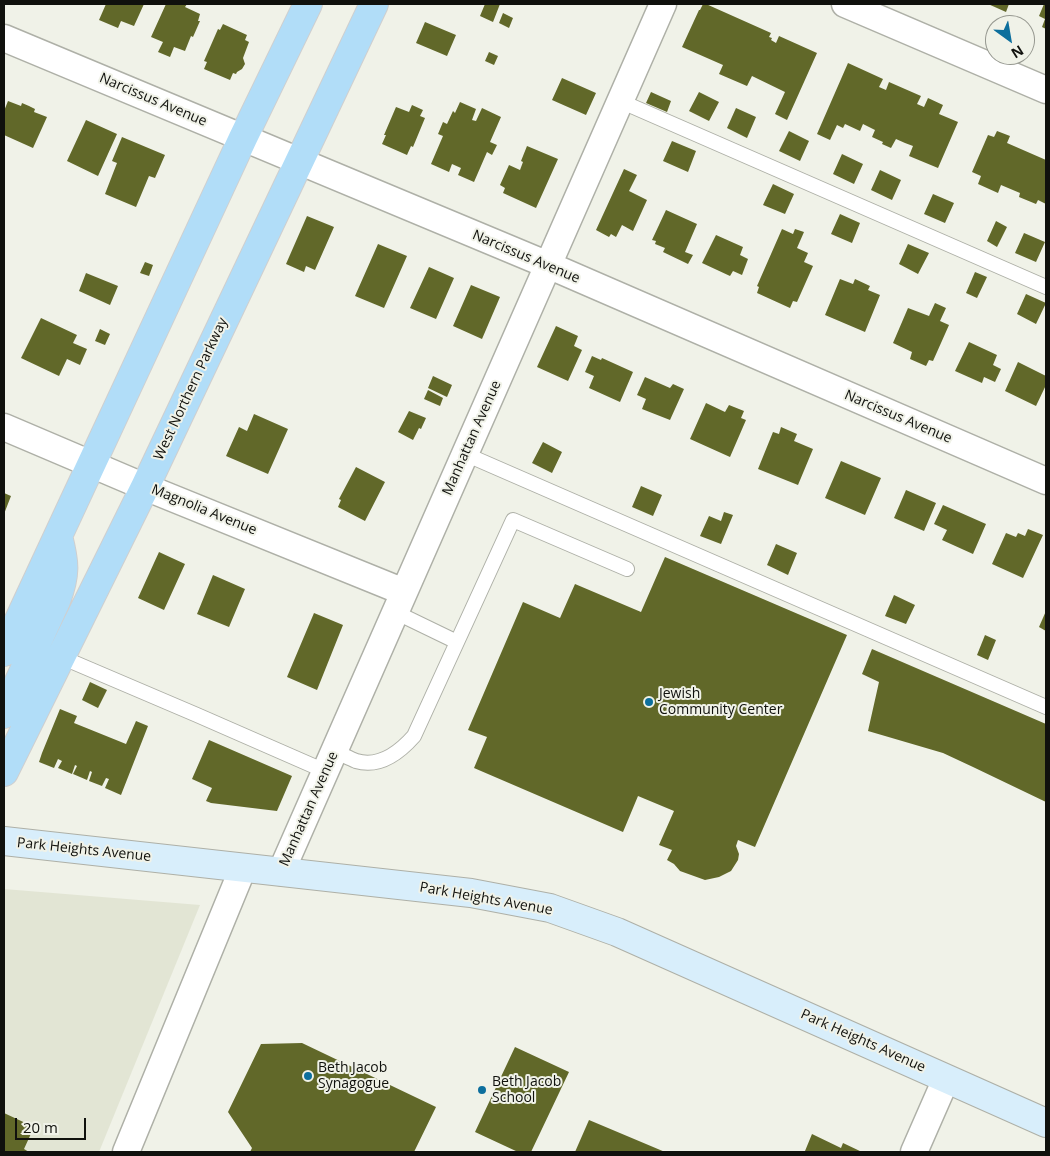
<!DOCTYPE html>
<html>
<head>
<meta charset="utf-8">
<style>
  body { margin:0 }
  #map { position:relative; width:1050px; height:1156px; overflow:hidden; background:#f0f2e8; font-family:"Open Sans",sans-serif }
  canvas { display:block }
  .frame { position:absolute; inset:0; border:5px solid #10110d; pointer-events:none }
  .north { position:absolute; left:985px; top:15px; width:50px; height:50px; box-sizing:border-box; background:#f0f2e8; border:1px solid #969890; border-radius:50%; rotate:148deg; font-size:14px; font-weight:700; line-height:20px; text-align:center; color:#10110d }
  .north::after { content:''; display:block; margin:auto; width:18px; height:22px; background:#0d6f9d; clip-path:polygon(50% 0,100% 100%,50% 72%,0 100%) }
  .scale { position:absolute; left:15px; top:1118px; width:71px; height:22px; box-sizing:border-box; border:2px solid #10110d; border-top:0; padding-left:6px; font-size:15px; line-height:18px; white-space:nowrap; color:#10110d; -webkit-text-stroke:4px #f0f2e8; paint-order:stroke }
</style>
</head>
<body>
<div id="map">
<canvas width="1050" height="1156"></canvas>
<div class="frame"></div>
<div class="north">N</div>
<div class="scale">20 m</div>
</div>
<script>
const ctx = document.querySelector('canvas').getContext('2d');
ctx.lineJoin = 'round';
function paint(path, color) {
  ctx.fillStyle = color;
  ctx.fill(path, 'evenodd');
}
function stroke(path, color, width, dash) {
  ctx.strokeStyle = color;
  ctx.lineWidth = width;
  ctx.lineCap = dash ? 'butt' : 'round';
  ctx.setLineDash(dash || []);
  ctx.stroke(path);
}
function write(font, color, halo, rows, align = 'center') {
  ctx.font = font + ' "Open Sans",sans-serif';
  ctx.lineWidth = 4;
  ctx.setLineDash([]);
  ctx.textBaseline = 'middle';
  ctx.strokeStyle = halo;
  ctx.fillStyle = color;
  for (const [text, x, y, turn = 0] of rows) {
    ctx.save();
    ctx.translate(x, y);
    ctx.rotate((+turn || 0) * Math.PI / 180);
    ctx.textAlign = isNaN(turn) ? turn : align;
    if (halo) ctx.strokeText(text, 0, 0);
    ctx.fillText(text, 0, 0);
    ctx.restore();
  }
}
paint(new Path2D(`
  M4 889 200 905 99 1152H4Z`), '#e2e5d4');
paint(new Path2D(`
  M106 4H144L134 26 121 21 118 28 99 20Z
  M166 4H187L185 7 200 14 198 21H200L193 37 191 36 185 51 174 47 170 57 158 52 163 42 151 37Z
  M485 4H500L493 22 480 16Z
  M703 4H706L771 33 769 37 772 38 771 40 776 43 779 36 817 53 787 120 775 114 785 92 752 76 747 86 719 74 723 65 682 47 699 10H700Z
  M988 4H1009L1006 12Z
  M1044 4H1046V29L1042 27 1045 19 1039 16Z
  M503 13 513 18 509 28 499 23Z
  M425 22 456 35 447 56 416 43Z
  M223 24 247 35 245 40 249 42 243 58 245 64 242 69 237 72 236 74 233 73 230 80 204 69 207 62 204 61 218 29 220 30Z
  M489 52 498 56 494 65 485 61Z
  M848 63 883 79 879 87 886 90 889 82 921 96 917 104 924 107 928 98 943 105 939 114 958 122 938 168 909 156 913 146 905 143 896 139 891 148 882 144 883 142 872 137 875 130 863 124 860 131 845 124 843 128 837 125 830 140 817 134Z
  M562 78 596 93 586 115 552 100Z
  M651 92 671 101 667 112 646 103Z
  M699 92 719 102 709 121 689 111Z
  M8 101 21 106 22 103 29 106 35 109 34 112 47 117 33 148 4 135V111Z
  M460 102 476 109 472 120 476 121 482 108 501 117 490 142 497 145 492 155 487 152 474 182 458 175 461 168 452 164 449 172 431 164 443 136 438 134 443 122 447 124 453 111 455 113Z
  M412 105 423 110 420 116 425 118 413 147 411 146 407 155 382 144 386 135H384L396 107 409 112Z
  M736 108 756 117 747 138 727 128Z
  M86 120 117 134 98 176 67 161Z
  M789 131 809 141 800 161 779 151Z
  M997 131 1010 136 1007 143 1046 160V204L1038 200 1036 204 1019 197 1020 193 1001 185 998 193 978 184 981 176 972 172 988 135 994 137Z
  M122 137 165 155 155 178 149 176 136 207 105 194 117 163 112 161Z
  M672 141 696 151 688 172 663 161Z
  M527 146 558 159 536 208 503 193 505 188 500 185 509 165 520 170 523 162 521 161Z
  M842 154 863 164 854 184 833 174Z
  M624 169 637 175 629 191 647 200 633 231 622 225 616 237 611 234 609 237 596 230Z
  M880 170 901 180 892 200 871 190Z
  M773 184 794 194 785 214 763 205Z
  M933 194 954 203 945 223 924 214Z
  M666 210 697 224 685 252 693 255 688 264 663 252 665 248 655 244 656 241 652 240Z
  M840 214 860 223 852 243 831 234Z
  M307 216 334 227 315 270 306 266 304 272 286 264Z
  M996 221 1007 227 997 247 987 241Z
  M782 229 793 234 795 229 804 232 797 248 808 253 804 262 813 266 797 302 793 301 790 308 757 293 759 287 757 286Z
  M1024 233 1045 242 1036 262 1015 253Z
  M716 235 743 247 740 255 748 259 742 275 733 271 730 276 702 263Z
  M378 244 407 256 384 308 355 296Z
  M908 244 929 253 918 274 899 264Z
  M145 262 153 265 149 276 140 273Z
  M429 267 454 278 436 319 410 308Z
  M975 272 987 277 977 298 966 293Z
  M86 273 118 286 110 305 79 291Z
  M840 279 853 284 855 279 870 286 868 290 880 295 865 332 825 315Z
  M471 285 500 297 482 339 453 326Z
  M1026 294 1046 303 1036 324 1017 314Z
  M935 303 946 308 940 321 949 325 933 361 929 360 926 366 910 359 912 352 893 343 908 308 929 316Z
  M41 318 77 335 73 343 87 349 80 365 67 359 59 376 21 358Z
  M556 326 578 336 574 346 582 350 568 381 537 367Z
  M100 329 110 334 105 345 95 341Z
  M969 342 997 355 993 365 1001 369 995 382 984 377 982 383 955 371Z
  M592 356 601 360 602 358 633 372 620 402 589 388 594 376 585 372Z
  M1018 362 1046 376V385L1036 406 1005 391Z
  M433 376 452 385 447 397 428 388Z
  M645 377 670 388 673 384 684 389 670 420 642 409 646 399 637 395Z
  M428 390 443 398 440 406 424 399Z
  M706 403 725 412 729 405 744 411 741 418 746 420 730 457 690 439Z
  M409 411 426 418 421 429 419 428 413 440 398 432Z
  M254 414 288 429 268 474 226 456 239 427 247 431Z
  M781 427 797 434 794 441 813 449 798 485 758 469 773 432 779 434Z
  M543 442 562 452 552 473 532 463Z
  M841 461 881 478 865 515 825 498Z
  M356 467 385 482 365 521 338 507 341 500 339 499Z
  M641 486 662 495 653 516 632 507Z
  M906 490 936 503 924 531 894 518Z
  M4 493 11 496 4 514Z
  M943 505 986 524 973 554 942 540 947 530 934 524Z
  M724 512 733 515 721 544 700 536 709 516 721 521Z
  M1028 529 1043 535 1023 578 992 564 1006 533 1016 537 1018 533 1025 536Z
  M776 544 797 553 788 575 767 565Z
  M159 552 185 564 164 610 138 598Z
  M665 557 847 635 755 847 738 840 736 846 739 854 738 860 731 871 719 877 705 880 680 871 674 864 667 860 672 850 659 845 674 811 638 796 623 832 474 768 487 737 468 730 523 602 560 618 575 584 641 612Z
  M213 575 245 589 229 627 197 614Z
  M894 595 915 605 906 624 885 616Z
  M1046 611V631L1039 627Z
  M314 613 343 625 317 690 287 677Z
  M985 635 996 640 988 660 977 655Z
  M872 649 1046 724V802L973 767 943 753 868 731 879 682 862 674Z
  M90 682 107 690 98 708 82 700Z
  M60 709 77 716 74 723 126 744 136 721 148 726 121 795 105 788 109 779 106 778 102 786 89 781 92 772 90 771 87 780 73 774 77 766 75 765 72 774 58 768 62 761 58 759 54 768 39 762 42 753Z
  M209 740 292 776 277 811 211 803 206 801 212 788 192 779Z
  M302 1043 436 1107 414 1152H250L252 1148 228 1112 261 1044Z
  M515 1047 569 1072 531 1152H518L475 1132Z
  M4 1113 34 1127 24 1149 29 1152H4Z
  M589 1120 665 1152H575Z
  M812 1134 841 1148 843 1143 862 1152H807L805 1151Z`), '#616829');
const service = new Path2D(`
  M620 101 1046 287
  M465 454 1046 707
  M395 612 457 642
  M61 657 197 715 325 771
  M334 751C341 754 349 758 356 761 379 768 399 753 414 736L513 520 627 569`);
const minor = new Path2D(`
  M845 4 1046 90
  M4 38 548 265 1046 481
  M4 427 145 487 404 592
  M281 872 663 4
  M126 1152 243 868
  M914 1152 946 1079`);
const secondary = new Path2D(`
  M4 841 471 893 550 908 617 932 1046 1123`);
const primary = new Path2D(`
  M4 652 243 138 308 4
  M4 714 56 601C66 574 65 563 58 536
  M4 772 145 487 374 4`);
stroke(service, '#aeb0a7', 16);
stroke(minor, '#aeb0a7', 29);
stroke(secondary, '#aeb0a7', 30);
stroke(primary, '#cfcfcf', 30);
stroke(service, '#fff', 14);
stroke(minor, '#fff', 26);
stroke(secondary, '#d8eefb', 28);
stroke(primary, '#b1ddf8', 28);
for (const [x, y, r, color] of [
  [649,702,5,"#0d6f9d"],
  [308,1076,5,"#0d6f9d"],
  [482,1090,5,"#0d6f9d"]
]) {
  const dot = new Path2D();
  dot.arc(x, y, r, 0, 2 * Math.PI);
  ctx.fillStyle = color;
  ctx.fill(dot);
  stroke(dot, '#f0f2e8', 2);
}
write('14px', '#10110d', '#f0f2e8', [
  ["Narcissus Avenue",153,100,23],
  ["Narcissus Avenue",526,257,23],
  ["West Northern Parkway",191,389,-65],
  ["Narcissus Avenue",898,417,23],
  ["Manhattan Avenue",472,438,-66],
  ["Magnolia Avenue",204,510,22],
  ["Manhattan Avenue",309,809,-66],
  ["Park Heights Avenue",84,850,6],
  ["Park Heights Avenue",486,899,10],
  ["Park Heights Avenue",863,1041,24]
]);
write('14px', '#10110d', '#f0f2e8', [
  ["Jewish",659,694],
  ["Community Center",659,710],
  ["Beth Jacob",318,1068],
  ["Synagogue",318,1084],
  ["Beth Jacob",492,1082],
  ["School",492,1098]
], 'left');
</script>
</body>
</html>
